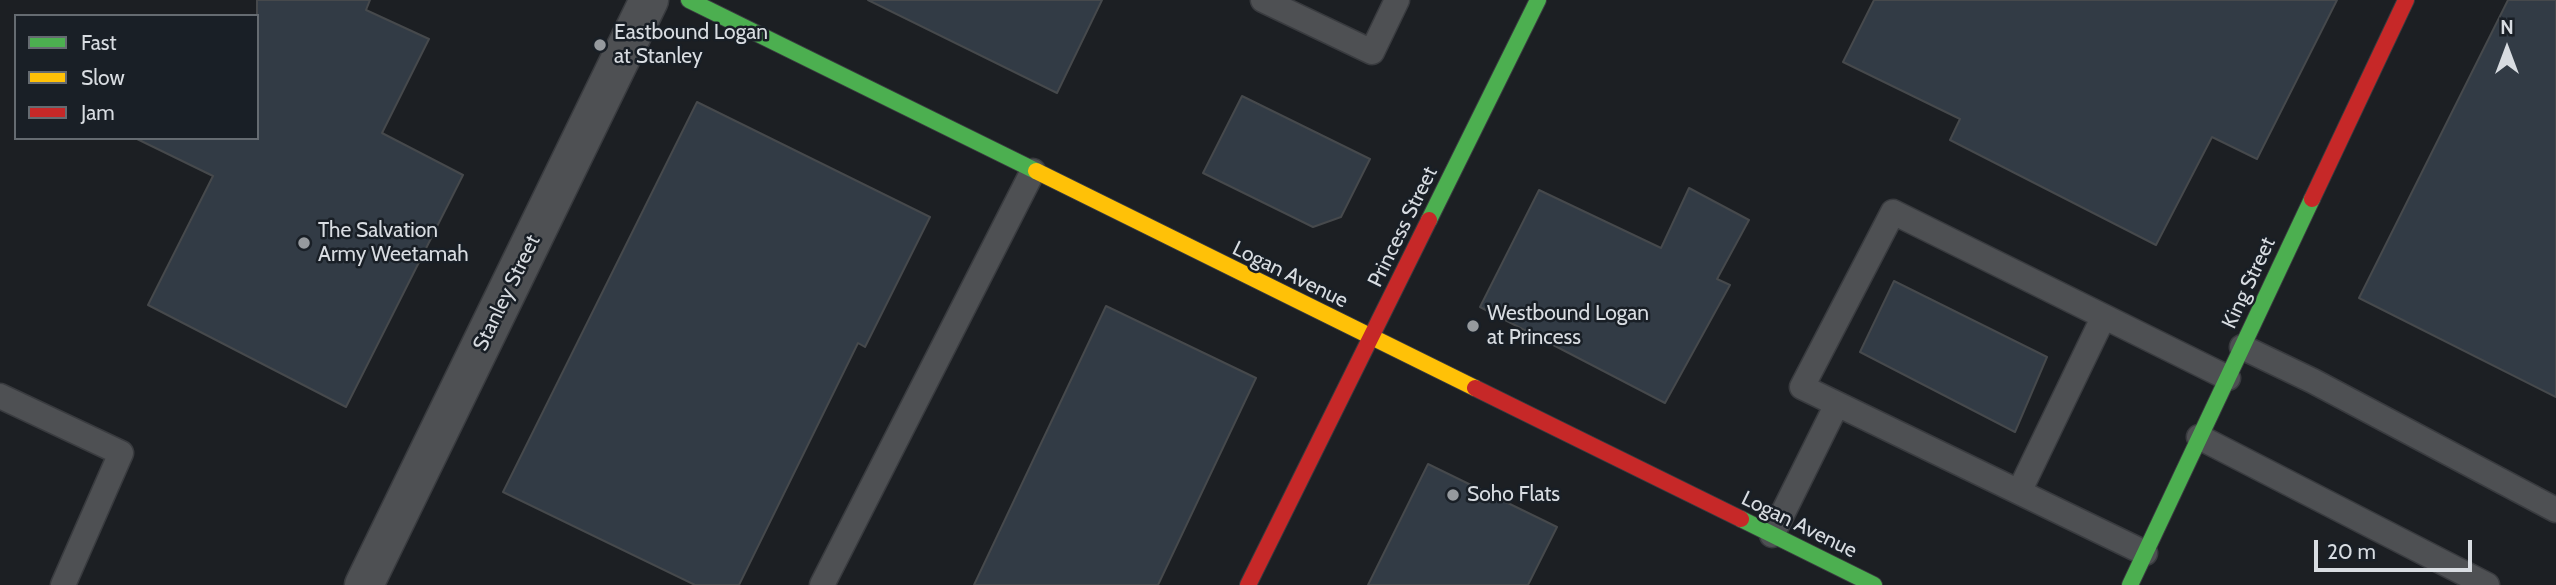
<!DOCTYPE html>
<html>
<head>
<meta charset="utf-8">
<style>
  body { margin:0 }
  #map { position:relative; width:2556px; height:585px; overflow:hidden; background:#1c1f23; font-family:Cabin,sans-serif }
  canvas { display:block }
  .legend { position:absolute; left:14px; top:14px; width:245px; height:126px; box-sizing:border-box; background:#191f26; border:2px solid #656b71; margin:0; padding:9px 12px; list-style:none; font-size:21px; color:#d8dce1 }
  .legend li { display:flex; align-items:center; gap:14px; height:35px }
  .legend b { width:35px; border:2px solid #656b71 }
  .north { position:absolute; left:2472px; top:14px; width:70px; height:70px; -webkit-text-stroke:5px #191f26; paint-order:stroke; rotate:0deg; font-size:19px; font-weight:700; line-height:28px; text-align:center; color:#d8dce1 }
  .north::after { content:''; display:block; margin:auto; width:24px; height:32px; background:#d8dce1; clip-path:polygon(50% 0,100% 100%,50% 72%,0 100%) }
  .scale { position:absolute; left:2314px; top:540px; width:158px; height:32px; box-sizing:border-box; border:4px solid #d8dce1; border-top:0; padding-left:9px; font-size:21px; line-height:24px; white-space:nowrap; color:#d8dce1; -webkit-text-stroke:5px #191f26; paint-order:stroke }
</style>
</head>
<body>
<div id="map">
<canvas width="2556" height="585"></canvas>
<ul class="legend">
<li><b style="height:9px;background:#4caf50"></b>Fast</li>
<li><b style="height:9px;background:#ffc107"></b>Slow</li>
<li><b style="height:9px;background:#c62828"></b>Jam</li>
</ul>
<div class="north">N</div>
<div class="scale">20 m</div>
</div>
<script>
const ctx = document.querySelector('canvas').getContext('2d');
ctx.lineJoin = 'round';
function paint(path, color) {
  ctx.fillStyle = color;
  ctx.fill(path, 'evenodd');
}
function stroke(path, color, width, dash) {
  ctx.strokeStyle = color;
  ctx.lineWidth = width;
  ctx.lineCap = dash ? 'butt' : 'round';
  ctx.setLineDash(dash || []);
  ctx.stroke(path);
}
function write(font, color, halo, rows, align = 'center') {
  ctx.font = font + ' Cabin,sans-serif';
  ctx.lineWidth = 5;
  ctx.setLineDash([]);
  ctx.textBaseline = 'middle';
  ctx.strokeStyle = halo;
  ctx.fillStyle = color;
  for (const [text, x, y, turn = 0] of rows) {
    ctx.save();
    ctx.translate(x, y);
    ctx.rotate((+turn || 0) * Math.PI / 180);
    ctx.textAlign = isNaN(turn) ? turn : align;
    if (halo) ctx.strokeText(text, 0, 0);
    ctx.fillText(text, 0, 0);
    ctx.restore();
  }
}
const building = new Path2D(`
  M257 0H370L366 10 429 39 382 133 463 175 346 407 148 305 213 176 135 138H257Z
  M868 0H1102L1057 93Z
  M1874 0H2337L2257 159 2212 137 2156 245 1950 140 1960 119 1843 62Z
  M2508 0H2556V397L2359 298Z
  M1242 96 1370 159 1341 217 1313 227 1203 173Z
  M697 102 930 217 865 347 858 343 739 585H695L503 492Z
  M1689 188 1749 220 1717 279 1730 285 1665 403 1480 307 1539 190 1661 248Z
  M1894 281 2047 357 2015 432 1860 352Z
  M1106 306 1256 378 1158 585H974Z
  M1428 464 1557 527 1528 585H1368Z`);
paint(building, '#323b45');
stroke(building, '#46494c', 2);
const lane = new Path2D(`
  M1263 0 1372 52 1397 0
  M2103 318 2019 492 1802 387 1893 212 2228 378
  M2242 347 2313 381 2556 510
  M0 396 121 453 63 585
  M2199 437 2487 585
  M2019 492 2145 553
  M1772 535 1837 404
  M822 585 1033 171`);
const street = new Path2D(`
  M364 585 649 0`);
const fast = new Path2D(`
  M689 0 1036 171
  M1429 220 1538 0
  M1741 519 1874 585
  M2130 585 2312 199`);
const slow = new Path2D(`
  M1036 171 1475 388`);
const jam = new Path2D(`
  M2312 199 2406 0
  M1475 388 1741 519
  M1248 585 1429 220`);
stroke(lane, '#393b3f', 27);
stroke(street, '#393b3f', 41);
stroke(fast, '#393b3f', 18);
stroke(slow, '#393b3f', 18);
stroke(jam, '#393b3f', 18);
stroke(lane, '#4e5053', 24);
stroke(street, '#4e5053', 38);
stroke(fast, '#4caf50', 16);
stroke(slow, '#ffc107', 16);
stroke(jam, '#c62828', 16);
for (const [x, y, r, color] of [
  [600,45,7,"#969a9e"],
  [304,243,7,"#969a9e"],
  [1473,326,7,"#969a9e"],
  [1453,495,7,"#969a9e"]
]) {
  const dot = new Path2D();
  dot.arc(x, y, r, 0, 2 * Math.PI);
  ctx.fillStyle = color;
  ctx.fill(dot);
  stroke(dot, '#191f26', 2.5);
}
write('21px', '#d8dce1', '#191f26', [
  ["Eastbound Logan",614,33],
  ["at Stanley",614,57],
  ["The Salvation",318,231],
  ["Army Weetamah",318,255],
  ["Westbound Logan",1487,314],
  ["at Princess",1487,338],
  ["Soho Flats",1467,495]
], 'left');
write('21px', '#d8dce1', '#191f26', [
  ["Princess Street",1403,227,-64],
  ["Logan Avenue",1290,275,26],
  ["King Street",2249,283,-65],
  ["Stanley Street",507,293,-64],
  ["Logan Avenue",1799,525,26]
]);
</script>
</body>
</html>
